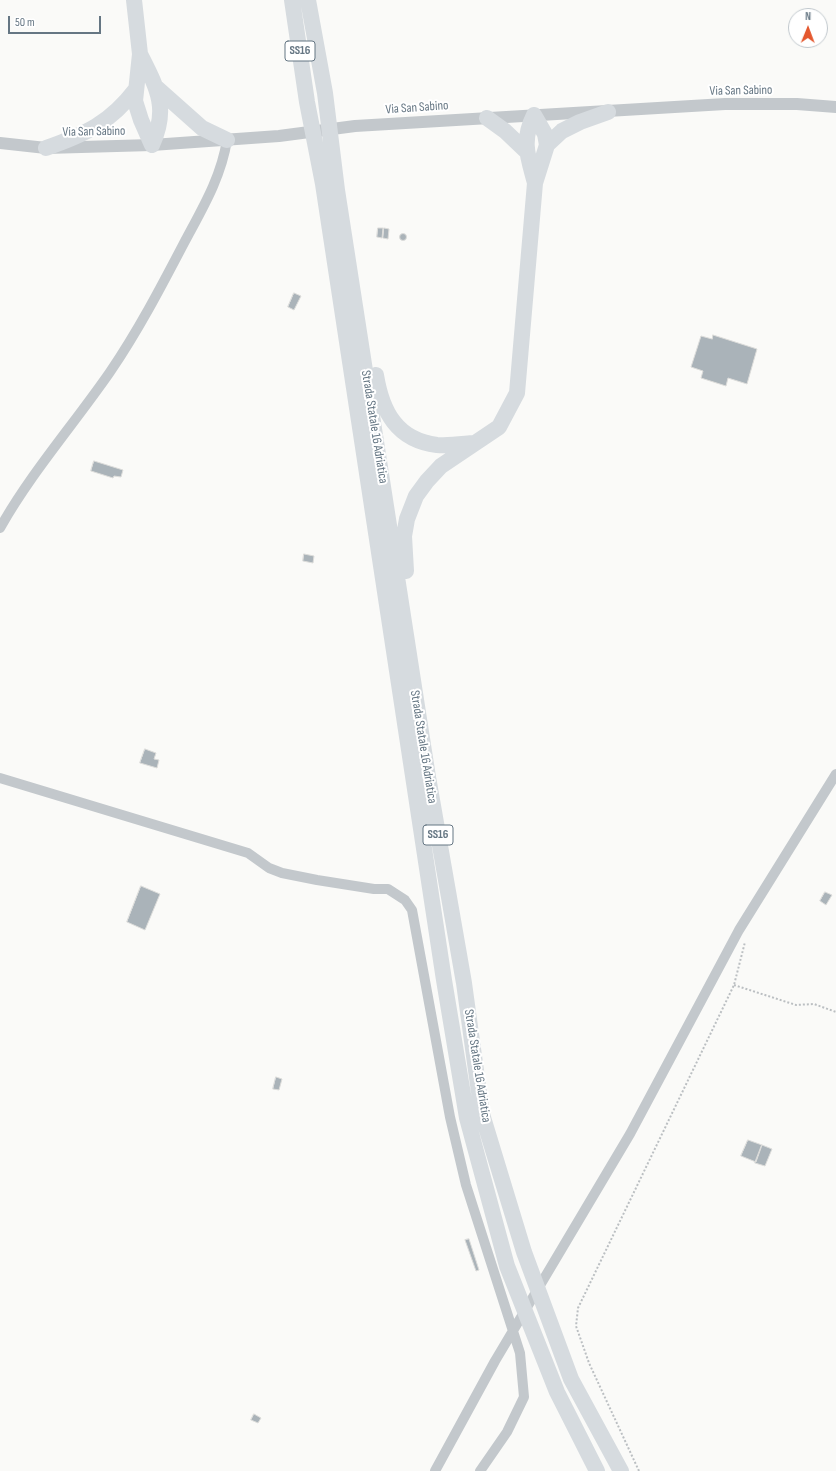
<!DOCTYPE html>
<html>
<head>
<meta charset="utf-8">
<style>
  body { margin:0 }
  #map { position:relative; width:836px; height:1471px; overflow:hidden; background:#fafaf8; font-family:"Sofia Sans Condensed",sans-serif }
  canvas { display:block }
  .north { position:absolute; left:788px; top:8px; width:40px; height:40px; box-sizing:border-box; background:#fff; border:1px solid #c1c8cd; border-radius:50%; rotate:1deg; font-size:11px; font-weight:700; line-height:16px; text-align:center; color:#657683 }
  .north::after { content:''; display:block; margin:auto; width:14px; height:18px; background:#e4572e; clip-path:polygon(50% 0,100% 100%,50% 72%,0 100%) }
  .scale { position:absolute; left:8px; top:16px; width:93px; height:18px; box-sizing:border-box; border:2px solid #657683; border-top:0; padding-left:5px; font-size:12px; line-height:14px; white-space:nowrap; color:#657683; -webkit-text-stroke:3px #fff; paint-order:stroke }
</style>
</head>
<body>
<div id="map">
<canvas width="836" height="1471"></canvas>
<div class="north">N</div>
<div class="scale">50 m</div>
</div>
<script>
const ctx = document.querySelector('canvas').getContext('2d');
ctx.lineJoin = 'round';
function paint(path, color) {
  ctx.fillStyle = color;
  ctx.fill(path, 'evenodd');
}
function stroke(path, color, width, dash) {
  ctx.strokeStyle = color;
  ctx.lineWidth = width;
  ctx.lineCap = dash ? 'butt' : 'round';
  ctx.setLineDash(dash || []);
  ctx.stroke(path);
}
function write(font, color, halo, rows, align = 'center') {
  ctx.font = font + ' "Sofia Sans Condensed",sans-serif';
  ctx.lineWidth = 4;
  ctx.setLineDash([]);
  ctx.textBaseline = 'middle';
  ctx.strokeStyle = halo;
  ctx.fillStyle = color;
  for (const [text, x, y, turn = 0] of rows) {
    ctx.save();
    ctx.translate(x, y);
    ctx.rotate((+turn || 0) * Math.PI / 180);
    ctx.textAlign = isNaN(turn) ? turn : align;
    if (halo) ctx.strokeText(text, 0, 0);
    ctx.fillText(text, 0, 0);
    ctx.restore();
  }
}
const building = new Path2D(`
  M378 228H383L382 238 377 237Z
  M384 228 389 229 388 239 383 238Z
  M399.5 237a3.5 3.5 0 1 1 7 0a3.5 3.5 0 1 1-7 0Z
  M294 293 301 296 294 310 288 307Z
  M713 335 757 349 747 384 728 378 726 386 701 378 703 371 691 367 701 336 712 339Z
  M94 461 123 470 121 477 114 476 113 478 91 471Z
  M304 554 314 556 313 563 303 561Z
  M145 749 156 753 154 759 159 760 157 768 140 763Z
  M141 886 160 894 145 930 127 922Z
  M825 892 832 895 826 905 820 901Z
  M276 1077 282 1079 279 1090 273 1089Z
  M748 1140 762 1145 756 1162 741 1156Z
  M762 1145 772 1149 765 1166 755 1163Z
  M469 1239 479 1270 476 1271 465 1240Z
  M254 1414 261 1418 258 1423 251 1420Z`);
paint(building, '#aab3b9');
stroke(building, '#dcdcda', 1);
stroke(new Path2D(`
  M734 985 796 1005 814 1004 836 1012
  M639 1471 589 1363 576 1326 578 1308 734 985 745 942`), '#bbbfc2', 2, [2, 2]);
stroke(new Path2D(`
  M0 528C31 473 74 424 110 372 138 331 161 287 184 243 202 209 221 178 227 140
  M0 778 248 853 269 868 282 873 317 880 374 889H388L405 900 412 910 450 1117 466 1185 520 1353 524 1397 507 1432 480 1471
  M435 1471 495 1361 630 1134 739 930 836 774`), '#c3c8cc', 10);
stroke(new Path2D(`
  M0 143 46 148 152 145 279 136 355 126 725 104H797L836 107`), '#c3c8cc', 12);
stroke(new Path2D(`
  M134 0 140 54 135 101 141 120 152 145
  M292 0 307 102 323 184 444 980 467 1118 507 1266 557 1392 597 1471
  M308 0 325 93 337 190 428 777 464 983 482 1114 524 1252 571 1379 621 1471
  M140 54C157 88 169 108 152 145
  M157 88 202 128 227 140
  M534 115C521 141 528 157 535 183
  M534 115 545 134 547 145
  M487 118 505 131 526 151
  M46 148C86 134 110 123 136 89
  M376 375C382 412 397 440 437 445 449 446 462 444 474 443
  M406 571 404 536 407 519 416 496 427 481 441 466 499 427 517 393 535 183 547 145 562 131 580 122 608 112`), '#d6dbdf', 16);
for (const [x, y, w] of [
  [300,51,30],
  [438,835,30]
]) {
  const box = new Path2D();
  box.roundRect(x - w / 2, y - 10, w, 20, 3);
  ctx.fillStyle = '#fff';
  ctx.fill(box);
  stroke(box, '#657683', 1);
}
write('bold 12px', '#657683', null, [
  ["SS16",300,51],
  ["SS16",438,835]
]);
write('13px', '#657683', '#fff', [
  ["Via San Sabino",741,91,-1],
  ["Via San Sabino",417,108,-4],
  ["Via San Sabino",94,132,-1],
  ["Strada Statale 16 Adriatica",374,427,81],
  ["Strada Statale 16 Adriatica",423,747,81],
  ["Strada Statale 16 Adriatica",477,1066,81]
]);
</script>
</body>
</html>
